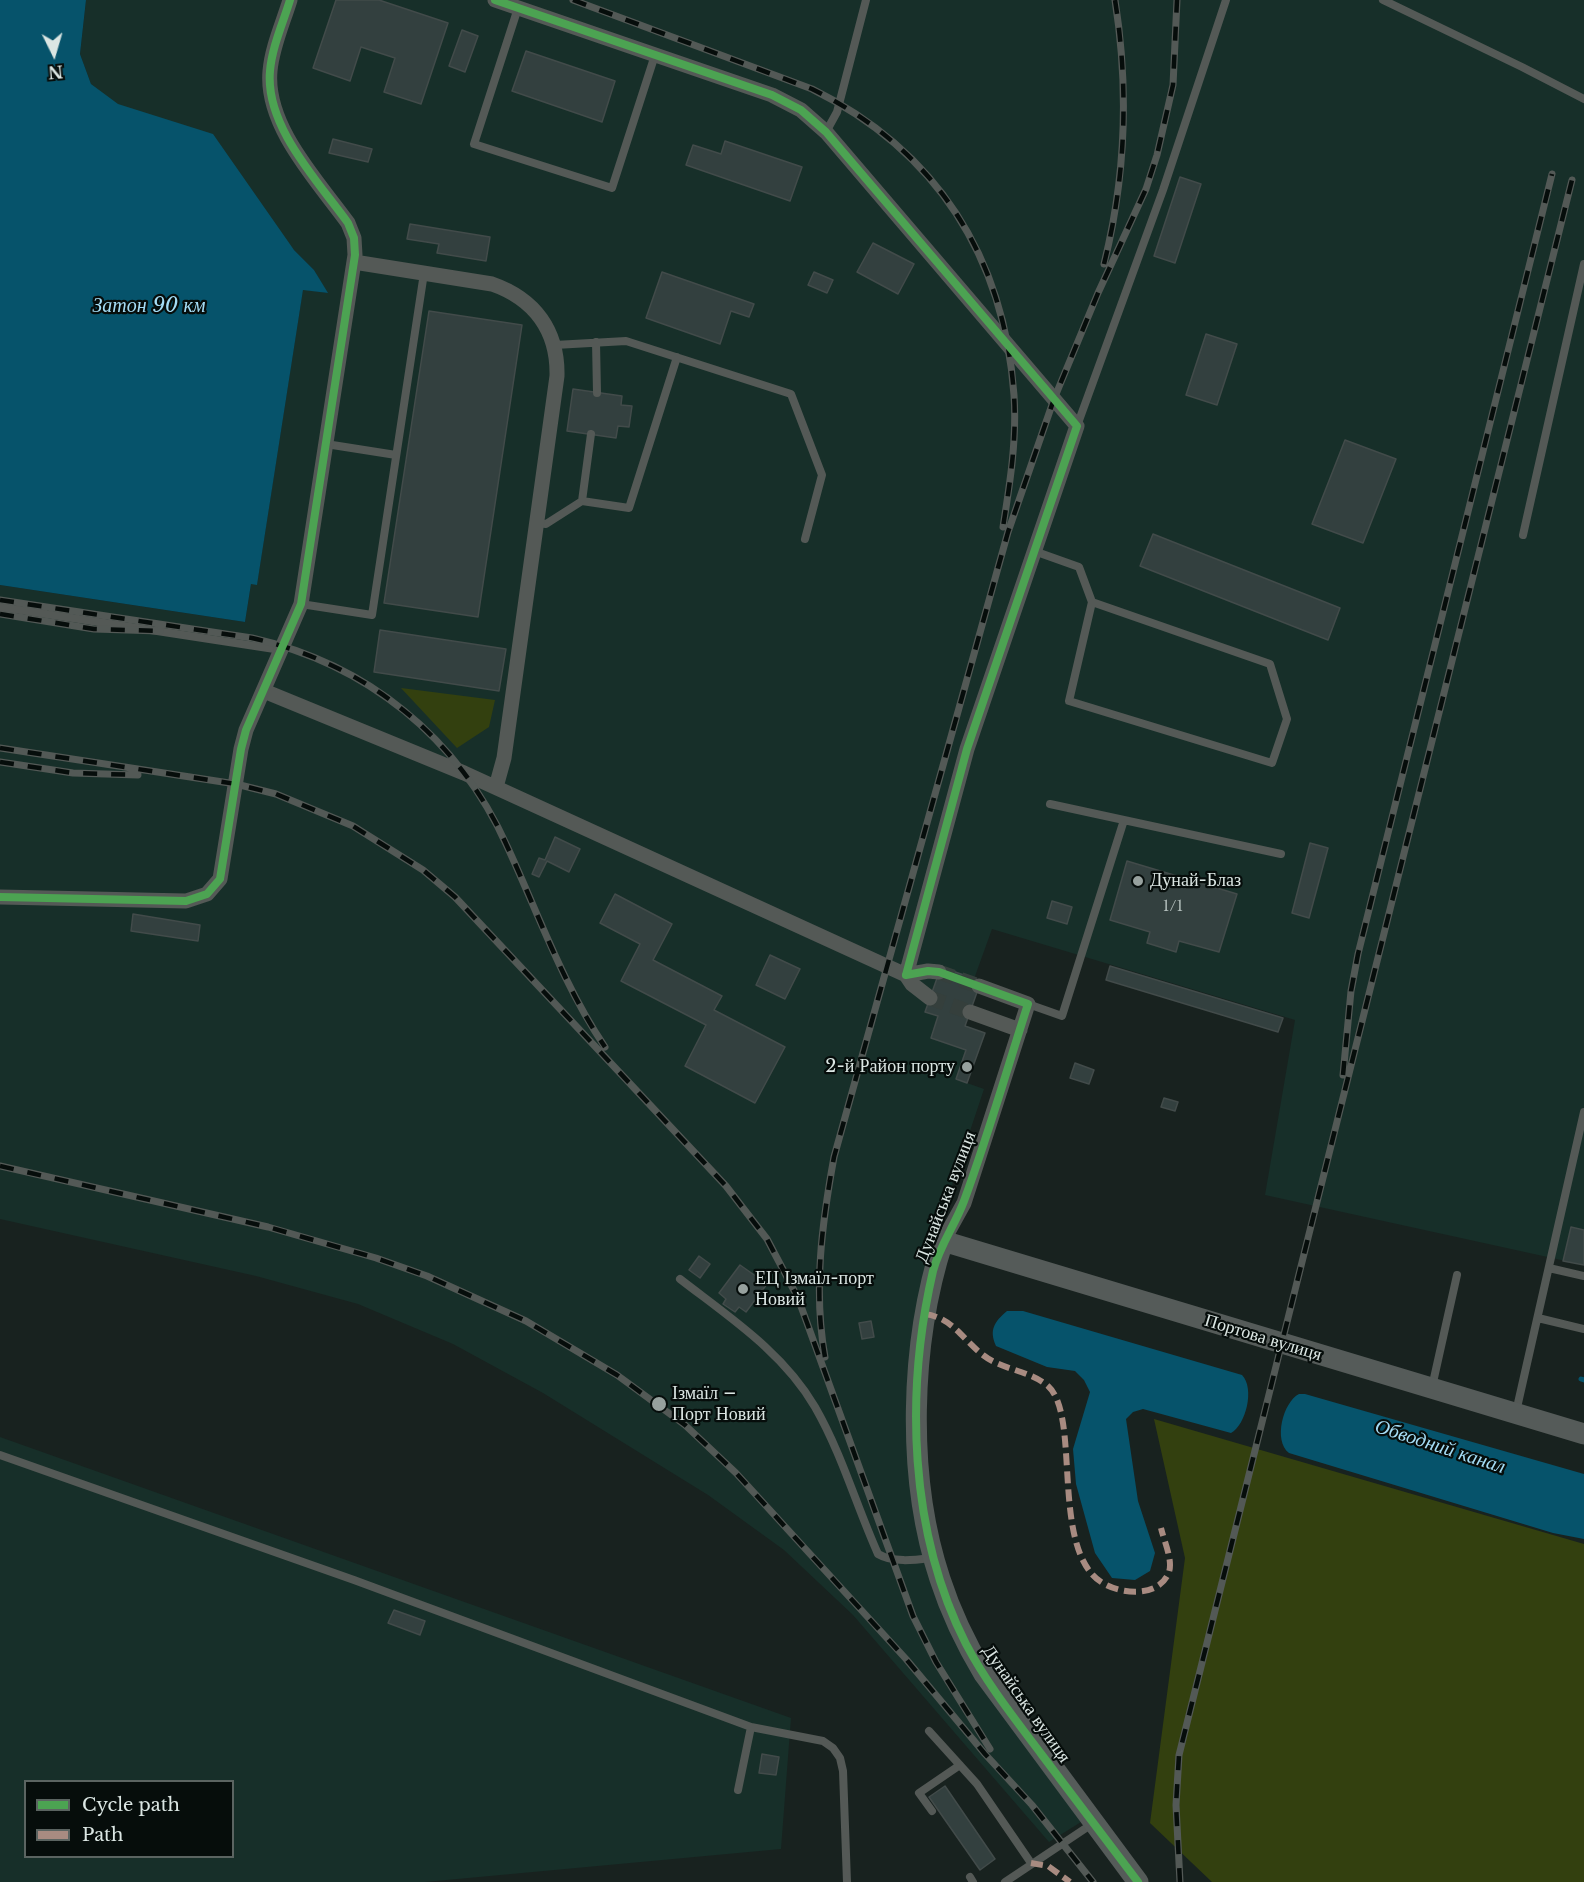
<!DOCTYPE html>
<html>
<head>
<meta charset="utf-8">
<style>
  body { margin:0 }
  #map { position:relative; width:1584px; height:1882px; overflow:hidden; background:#18221f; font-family:"Libre Baskerville",serif }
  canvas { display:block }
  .legend { position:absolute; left:24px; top:1780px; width:210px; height:78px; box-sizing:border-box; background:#060d0b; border:2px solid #5b6461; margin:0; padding:8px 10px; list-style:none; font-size:18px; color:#dbe6e3 }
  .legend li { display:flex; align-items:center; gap:12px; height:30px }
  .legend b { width:30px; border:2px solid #5b6461 }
  .north { position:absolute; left:24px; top:24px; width:60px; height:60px; -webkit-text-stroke:4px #060d0b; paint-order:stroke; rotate:175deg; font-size:16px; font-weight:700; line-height:24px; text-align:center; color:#dbe6e3 }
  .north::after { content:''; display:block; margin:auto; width:21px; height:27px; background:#dbe6e3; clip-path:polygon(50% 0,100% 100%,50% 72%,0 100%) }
</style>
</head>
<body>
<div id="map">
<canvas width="1584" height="1882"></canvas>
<ul class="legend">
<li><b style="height:8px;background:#4ca352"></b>Cycle path</li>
<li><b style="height:8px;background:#a88b81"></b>Path</li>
</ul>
<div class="north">N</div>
</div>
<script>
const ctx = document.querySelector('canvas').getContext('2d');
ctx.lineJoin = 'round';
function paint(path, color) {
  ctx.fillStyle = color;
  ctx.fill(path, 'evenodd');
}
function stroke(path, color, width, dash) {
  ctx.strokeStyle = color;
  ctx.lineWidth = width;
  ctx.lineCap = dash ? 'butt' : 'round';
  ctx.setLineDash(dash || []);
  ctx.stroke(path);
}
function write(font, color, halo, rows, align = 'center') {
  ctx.font = font + ' "Libre Baskerville",serif';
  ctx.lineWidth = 4.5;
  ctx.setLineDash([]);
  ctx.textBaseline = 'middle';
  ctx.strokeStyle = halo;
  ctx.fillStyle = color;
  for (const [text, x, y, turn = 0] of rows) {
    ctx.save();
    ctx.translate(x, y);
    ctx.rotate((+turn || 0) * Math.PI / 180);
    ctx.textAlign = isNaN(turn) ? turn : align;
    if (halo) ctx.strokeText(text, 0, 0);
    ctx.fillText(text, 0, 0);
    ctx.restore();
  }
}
paint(new Path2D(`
  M86 0H1584V1265L1265 1195 1295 1020 992 929 974 979 981 981 965 1025 985 1033 967 1083 984 1089 934 1239 909 1433 976 1679 1081 1822 1049 1842 853 1615 784 1550 708 1495 543 1393 453 1344 358 1304 256 1276 0 1219V585L245 622 251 584H257L303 289 327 293 314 270 294 250 91 84 80 54Z
  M0 1437 791 1718 781 1849 425 1882H0ZM26 1782H232V1856H26Z`), '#172f29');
paint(new Path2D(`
  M401 688 495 700 489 727 457 748Z
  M1154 1419 1584 1544V1882H1212L1150 1823 1185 1558Z`), '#33400f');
paint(new Path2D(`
  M0 0H86L80 54 91 84 118 104 213 134 294 250 314 270 328 293 303 290 257 585 251 584 245 622 0 585Z
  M1007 1311H1023L1242 1375C1255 1388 1246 1425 1231 1433L1143 1409 1133 1412 1126 1419 1138 1501 1155 1553 1150 1571 1135 1580 1112 1578 1095 1553 1076 1484 1073 1449 1090 1392 1084 1380 1075 1371 1047 1367 996 1346C989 1330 994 1322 1007 1311Z
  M1299 1394H1305L1584 1474V1539L1553 1533 1289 1453C1273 1441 1283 1402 1299 1394Z`), '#06536b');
stroke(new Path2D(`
  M1581 1379 1584 1380`), '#06536b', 5);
const building = new Path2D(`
  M336 0H379L448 23 421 104 384 92 395 58 361 47 350 81 313 68Z
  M462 30 478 36 465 72 449 66Z
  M526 51 615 81 602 122 512 91Z
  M333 139 372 149 368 162 329 153Z
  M725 141 802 167 790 201 686 165 693 145 721 154Z
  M1180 177 1201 184 1175 263 1154 256Z
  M410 224 490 237 486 261 437 253 439 244 407 239Z
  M873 243 914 264 898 294 857 272Z
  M662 272 754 304 749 317 731 311 720 344 646 318Z
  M814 272 833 280 827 293 808 285Z
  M429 311 522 325 478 617 384 603Z
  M1206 334 1237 344 1217 405 1186 395Z
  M573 389 622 396 621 405 632 406 629 427 618 426 616 438 567 431Z
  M1345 440 1396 459 1363 543 1312 524Z
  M1153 534 1340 608 1328 640 1140 566Z
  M380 630 506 649 499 691 374 672Z
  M555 837 580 849 569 872 547 861 539 877 532 874 539 858 545 860Z
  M1310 843 1328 848 1309 918 1292 913Z
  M1127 861 1237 894 1219 952 1179 941 1176 952 1147 943 1150 932 1110 920Z
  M615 894 672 924 653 960 722 996 714 1010 785 1047 755 1103 685 1066 706 1025 621 981 640 944 600 923Z
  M1052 901 1072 907 1067 924 1047 918Z
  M133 914 200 925 198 941 131 931Z
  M770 955 800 969 785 999 756 985Z
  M1110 966 1283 1018 1278 1032 1106 980Z
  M941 967 981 981 965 1026 985 1033 967 1083 956 1079 966 1050 931 1038 938 1016 925 1012Z
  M1075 1063 1094 1070 1089 1084 1070 1078Z
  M1164 1098 1178 1102 1175 1111 1161 1107Z
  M1571 1227 1584 1230V1265L1563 1261Z
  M699 1256 710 1264 700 1278 689 1270Z
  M740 1265 767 1284 746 1312 739 1307 735 1312 723 1304 726 1299 719 1293Z
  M871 1321 874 1337 862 1339 859 1323Z
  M394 1610 425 1621 420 1635 388 1623Z
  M762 1754 779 1757 776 1775 759 1773Z
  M945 1786 995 1859 980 1870 929 1797Z`);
paint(building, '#33403f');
stroke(building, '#424b4a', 1.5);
stroke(new Path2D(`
  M939 972 979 986
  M930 998 970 1012`), '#353f3c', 15, [15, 8]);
stroke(new Path2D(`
  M1383 0 1522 67 1584 99
  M518 8 474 144 612 188 655 55
  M826 132 837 112 866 0
  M596 342 597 393
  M555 345 626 341 791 394 822 475 805 539
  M1077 426 1163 190 1226 0
  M326 444 396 455
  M582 501 629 508 677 357
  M537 523 546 524 582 501 591 434
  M1523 535 1584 264
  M1034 551 1079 567 1092 602 1069 701 1272 763 1287 719 1270 664 1092 602
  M301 604 372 615 424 273
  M0 607 281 650
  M1050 804 1281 854
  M1028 1004 1062 1016 1124 820
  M1549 1268 1584 1276
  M680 1279C729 1317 783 1352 815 1407 842 1454 856 1505 878 1554 893 1563 915 1560 932 1558
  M1538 1318 1584 1329
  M1432 1387 1457 1275
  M1516 1412 1584 1112
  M0 1455 354 1580 751 1727 823 1741 833 1748 840 1758 843 1771 847 1882
  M929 1731 977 1784 1031 1863
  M738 1790 751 1727
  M932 1811 919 1793 960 1765
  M970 1877 973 1882
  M1005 1882 1092 1824`), '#545956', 8);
stroke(new Path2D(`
  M495 0 772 95 801 110 826 132 1077 426 967 749 906 975
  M354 262 492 284C535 299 558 331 557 376L504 758 496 787
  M264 691 464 773 906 975 912 984 930 998
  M0 897 186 901 207 894 220 879 241 749 246 730 301 604 355 255 354 238 348 223C317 180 265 126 270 71 272 47 283 23 290 0
  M906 975 928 971 939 972
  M970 1012 1020 1030
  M943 1241 964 1203 1028 1004 979 986`), '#545956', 15);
stroke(new Path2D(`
  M1138 1882 984 1674C966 1644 951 1613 940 1579 906 1477 910 1343 943 1241L1584 1434`), '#555b59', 21);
const rail = new Path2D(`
  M573 0 812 89C937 151 1004 257 1014 395 1017 439 1010 483 1003 527
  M1104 264C1126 176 1129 89 1115 0
  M0 600 252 638C367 664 458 737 507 846 538 913 563 985 605 1047
  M0 614 94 629 160 631
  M0 748 236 784 276 794 353 826 423 870 455 897 726 1186 767 1239 798 1298 913 1616 936 1662 990 1749
  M0 762 73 773 138 775
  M1343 1075 1351 991 1358 954 1552 174
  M0 1166 268 1227 376 1258 427 1276 526 1321 617 1375 685 1425 736 1473 906 1659 985 1754 1032 1805 1093 1882
  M825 1357C813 1290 822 1223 834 1157L1008 532 1054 399 1098 293 1146 189 1157 155 1173 85 1177 0
  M1180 1882 1176 1805 1179 1755 1572 180`);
stroke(rail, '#535956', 7);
stroke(rail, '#060d0b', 4.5, [14]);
stroke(new Path2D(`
  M925 1314C953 1318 962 1339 983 1355 1002 1370 1029 1370 1048 1386 1079 1414 1054 1528 1091 1573 1107 1594 1158 1602 1169 1572 1173 1560 1164 1541 1161 1528
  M1031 1863 1048 1866 1070 1882`), '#a88b81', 6, [12, 6]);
stroke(new Path2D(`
  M495 0 772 95 801 110 826 132 1077 426 967 749 906 975
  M0 897 186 901 207 894 220 879 241 749 246 730 301 604 355 255 354 238 348 223C317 180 265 126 270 71 272 47 283 23 290 0
  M906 975 928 971 939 972 1028 1004C1007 1069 988 1136 964 1201 955 1225 940 1245 933 1271 905 1392 909 1532 966 1644 987 1684 1015 1719 1042 1755 1074 1797 1106 1840 1138 1882`), '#4ca352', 8);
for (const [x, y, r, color] of [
  [1138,881,6,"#97a19e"],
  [967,1067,6,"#97a19e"],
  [743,1289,6,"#97a19e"],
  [659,1404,8,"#97a19e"]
]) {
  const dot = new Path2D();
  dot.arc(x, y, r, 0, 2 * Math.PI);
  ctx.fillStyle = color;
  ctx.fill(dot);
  stroke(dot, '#060d0b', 2);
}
write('15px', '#b1bcba', null, [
  ["1/1",1173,907]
]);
write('18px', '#dbe6e3', '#060d0b', [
  ["Дунай-Блаз",1150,881],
  ["2-й Район порту",955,1067,"right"],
  ["ЕЦ Ізмаїл-порт",755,1279],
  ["Новий",755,1300],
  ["Ізмаїл –",672,1394],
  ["Порт Новий",672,1415]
], 'left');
write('18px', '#dbe6e3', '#060d0b', [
  ["Дунайська вулиця",946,1197,-69],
  ["Портова вулиця",1263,1338,17],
  ["Дунайська вулиця",1026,1704,55]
]);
write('italic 20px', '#a4dcf5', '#060d0b', [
  ["Затон 90 км",149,306],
  ["Обводний канал",1440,1447,18]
]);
</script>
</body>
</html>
